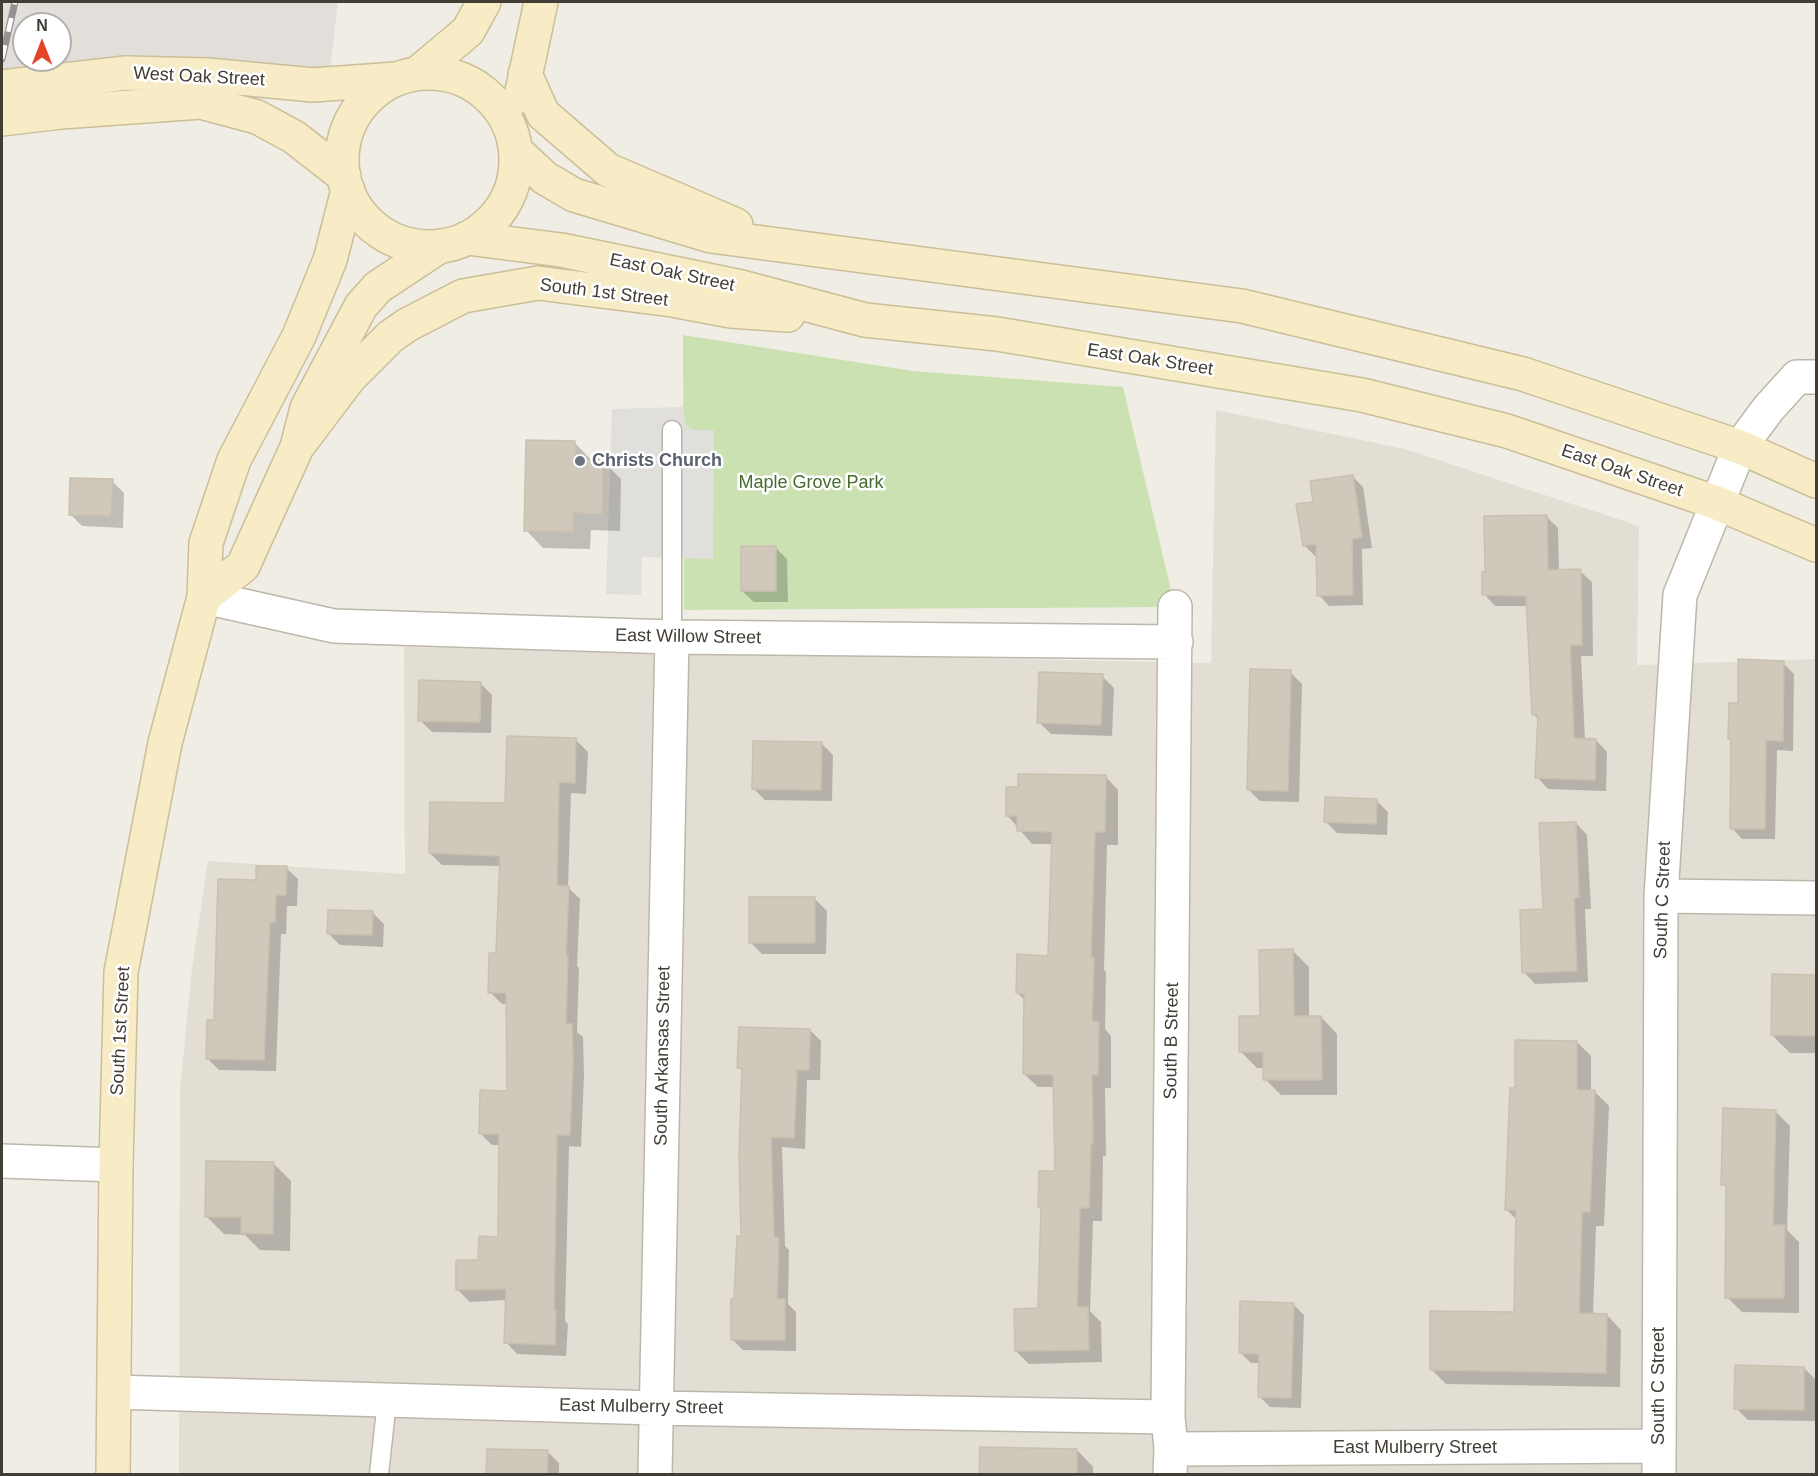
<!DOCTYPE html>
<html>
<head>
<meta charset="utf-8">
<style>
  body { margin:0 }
  #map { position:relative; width:1818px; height:1476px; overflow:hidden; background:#f0ede4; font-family:Helvetica,sans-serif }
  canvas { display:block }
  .frame { position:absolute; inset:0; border:3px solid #423d35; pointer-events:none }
  .north { position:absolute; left:12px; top:12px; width:60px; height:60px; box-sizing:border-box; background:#fff; border:2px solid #b3b1ae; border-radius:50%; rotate:0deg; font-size:16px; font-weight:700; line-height:24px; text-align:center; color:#423d35 }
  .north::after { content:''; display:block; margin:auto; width:21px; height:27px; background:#e34529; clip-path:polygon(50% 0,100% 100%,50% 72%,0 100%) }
</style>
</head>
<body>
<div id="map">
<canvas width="1818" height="1476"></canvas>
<div class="frame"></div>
<div class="north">N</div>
</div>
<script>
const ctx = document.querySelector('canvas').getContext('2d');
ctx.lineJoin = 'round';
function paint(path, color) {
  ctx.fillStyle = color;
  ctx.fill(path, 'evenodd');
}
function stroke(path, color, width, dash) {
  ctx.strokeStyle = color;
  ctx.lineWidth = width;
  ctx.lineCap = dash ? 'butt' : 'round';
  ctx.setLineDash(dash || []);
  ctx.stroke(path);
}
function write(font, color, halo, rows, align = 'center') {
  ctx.font = font + ' Helvetica,sans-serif';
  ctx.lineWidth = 5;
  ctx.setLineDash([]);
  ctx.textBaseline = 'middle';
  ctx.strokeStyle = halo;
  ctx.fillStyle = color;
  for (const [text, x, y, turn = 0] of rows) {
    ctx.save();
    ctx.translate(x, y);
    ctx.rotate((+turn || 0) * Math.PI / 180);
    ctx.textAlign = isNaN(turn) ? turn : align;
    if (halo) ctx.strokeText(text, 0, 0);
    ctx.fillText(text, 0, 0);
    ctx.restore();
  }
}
paint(new Path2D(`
  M1216 410 1405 449 1639 526 1637 665 1816 659V1474H179L180 1090 192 968 208 861 405 874 404 647 1211 663Z`), '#e3ded3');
paint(new Path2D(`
  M2 2H338L330 69 320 73 90 63 2 69ZM24 24H60V60H24Z`), '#e2ded9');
paint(new Path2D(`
  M683 335 913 371 1123 387 1175 607 684 610Z`), '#cbe1b1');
paint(new Path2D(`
  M683 407 685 423 691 430H714L713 559 642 557 641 595 606 594 612 409Z`), '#e1dfdc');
paint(new Path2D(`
  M574 442 592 461H603L621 479 620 531 591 530 590 549 543 548 526 530Z
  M1352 476 1363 487 1372 548 1362 549 1363 605 1329 606 1319 595 1318 556H1315L1304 545Z
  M112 481 124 493 123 528 82 526 70 514Z
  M1547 517 1558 528 1559 571H1580L1592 582 1593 656H1581L1585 740H1596L1607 752 1606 791 1548 789 1537 777 1539 720 1533 714 1528 606H1495L1484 594Z
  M775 547 787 559 788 602H754L742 591Z
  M1783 663 1794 674 1793 751 1777 750 1775 839H1742L1732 828V742L1730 739 1739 705Z
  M1290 672 1302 684 1299 802 1260 801 1248 789Z
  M1102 676 1114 688 1112 736 1051 734 1039 722Z
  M481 684 492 695 491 733 432 732 420 720Z
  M576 740 588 752 586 794 571 793 568 887 580 899 577 966 579 968 577 1032 583 1037 584 1075 581 1147 569 1146 565 1321 568 1324 566 1356 517 1354 506 1342 507 1300 470 1302 458 1290 499 1238 500 1145H492L480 1133 508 1092 507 1004H502L490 992 497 955 501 866 442 865 430 853 506 805Z
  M821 743 833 755 832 801 765 800 753 788Z
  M1105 776 1118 790V845H1107L1104 970 1106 972 1105 1029 1111 1036V1088H1105L1106 1156H1103L1102 1221H1093L1090 1311 1101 1322 1102 1362 1029 1364 1016 1351 1040 1310 1042 1209 1040 1207 1056 1173 1055 1087H1038L1024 1074 1026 1001 1017 993 1049 957 1053 844H1032L1007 815 1020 788Z
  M1376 800 1388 812 1387 835 1337 833 1325 821Z
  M1576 823 1587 835 1591 909H1585L1588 982 1535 984 1524 972Z
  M286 868 298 879 297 906H287L286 934H281L276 1071 219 1070 207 1058 216 1022Z
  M815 899 827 911 826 954H762L750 942Z
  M372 912 384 924 383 947 340 945 328 933Z
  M1293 951 1309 967V1018L1321 1017 1337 1034V1095H1281L1265 1079V1068H1257L1241 1052 1261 1018Z
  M1773 976 1816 977V1053H1790L1772 1035Z
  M810 1030 821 1041 820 1080H807L805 1149 782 1147 785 1246 789 1250 788 1304 796 1312V1351L743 1350 732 1339 743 1238 744 1072 739 1068Z
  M1577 1042 1591 1056V1092H1595L1609 1106 1604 1226H1596L1593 1315H1607L1621 1330 1620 1387 1446 1384 1431 1369 1515 1314 1517 1220 1506 1209 1516 1089Z
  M1775 1111 1790 1126 1787 1230 1799 1242V1313L1742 1312 1727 1297 1728 1189 1723 1184Z
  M273 1163 291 1181 290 1251 260 1250 245 1235 224 1234 206 1216Z
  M1293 1304 1304 1315 1301 1408 1270 1407 1259 1396 1260 1363H1251L1240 1352Z
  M1804 1368 1816 1380 1815 1421 1748 1420 1736 1408Z
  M981 1449 1077 1450 1093 1467V1474H981Z
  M488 1450 547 1451 559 1463V1474H488Z`), '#0003');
const building = new Path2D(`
  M526 440 575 441V459H603L602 514 573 513V532L524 531Z
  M1353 475 1362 537 1352 539 1353 595 1317 596 1316 544 1303 546 1296 504 1313 502 1310 481Z
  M70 478 113 479 111 516 69 515Z
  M1547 515 1548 570 1581 569 1582 645H1570L1574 738 1596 739 1595 780 1535 778 1538 715H1532L1526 596 1482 595V572H1485L1484 516Z
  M741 546H776V591H741Z
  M1738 659 1784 661 1783 741 1766 740 1765 829H1730L1731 740 1728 739 1729 703H1738Z
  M1250 669 1291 670 1288 791 1247 790Z
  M1039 672 1103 674 1101 725 1037 723Z
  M419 680 481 682 480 722 418 721Z
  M507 736 576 738 575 783 559 782 557 886H569L566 955H568L566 1024H572L573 1062 570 1135H557L554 1310H556L555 1345 504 1343 506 1289 456 1290V1260H478L479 1236 498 1237 499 1134H479L480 1090 507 1091 506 993H488L489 953H496L500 856 429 853 430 802 505 803Z
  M753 741 822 742 821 790 752 789Z
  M1018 774 1106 775 1105 832H1095L1091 957H1094L1092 1021 1099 1022 1098 1075H1092L1093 1144H1091L1089 1208H1080L1077 1307H1088L1089 1350 1015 1351 1014 1309 1038 1308 1041 1207H1038L1039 1171H1055L1053 1075 1023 1074 1024 994 1016 993 1017 954 1048 956 1052 832 1017 831V816H1006V787H1018Z
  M1325 797 1377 799 1376 824 1324 822Z
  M1576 822 1579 897 1574 898 1577 971 1522 973 1520 910 1543 909 1539 823Z
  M256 866H287L286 895H276L275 923 270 922 264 1060 206 1059 207 1020H214L218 879 256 880Z
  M749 897H815V943H749Z
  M328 910 373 911 372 935 327 934Z
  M1293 949 1294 1016H1321L1322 1080H1263V1052H1239V1016H1260L1259 950Z
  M1772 974 1816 975V1036L1771 1035Z
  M739 1027 810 1029 809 1070H797L794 1138 771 1137 774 1237 779 1238 777 1299H785V1340H731V1299H734L737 1236H741L739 1155 742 1068H737Z
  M1515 1040 1577 1041V1090H1595L1590 1212H1582L1579 1313 1607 1314 1606 1373 1430 1370V1311L1514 1312 1516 1210H1505L1510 1088H1515Z
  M1723 1108 1776 1110 1773 1225H1785L1784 1298H1725L1726 1185H1721Z
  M206 1161 274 1162 273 1234 241 1233V1217H205Z
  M1240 1301 1294 1303 1291 1398 1258 1397 1259 1354 1239 1353Z
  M1735 1365 1804 1367V1410L1734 1409Z
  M980 1447 1077 1449V1474H979Z
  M487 1449 548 1450 547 1474H486Z`);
paint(building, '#d0c8bb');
stroke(building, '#cac0af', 1.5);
const lane = new Path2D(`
  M672 430V637
  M379 1474 387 1401`);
const street = new Path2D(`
  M204 597 334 626 672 637 1176 642
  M1661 896 1816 898
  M2 1161 116 1165
  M114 1392 656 1408 1168 1417
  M1171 1449 1659 1446
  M655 1474 672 637
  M1170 1474 1171 1449 1168 1417 1175 607
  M1659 1474 1661 896 1680 595 1740 447 1768 409 1797 377H1816`);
const secondary = new Path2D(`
  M418 73 468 31 484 2
  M342 160a87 87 0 1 1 174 0a87 87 0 1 1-174 0Z
  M525 74 543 114 608 170 736 225
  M2 87 126 73 208 75 313 85 396 79
  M521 96 541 2
  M2 119 61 112 201 102 257 117 294 137 344 176
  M517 152 545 178 574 195 711 236 1242 306 1523 374 1740 447 1816 481
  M467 238 561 250 741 287 865 320 997 334 1362 395 1507 431 1717 503 1816 545
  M297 447 350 377 390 337 407 325 463 296 538 283 672 300 731 311 788 315
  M204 597 243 566 297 447 307 408 361 306 378 287 440 246
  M113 1474 116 1165 121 972 165 743 204 597 206 543 234 460 299 336 330 260 348 190`);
stroke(lane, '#bdb7ab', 21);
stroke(street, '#bdb7ab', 36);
stroke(secondary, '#cbbe98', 36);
stroke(lane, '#fff', 18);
stroke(street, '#fff', 33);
stroke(secondary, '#f8ecc6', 33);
const rail = new Path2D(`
  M2 59 15 2`);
stroke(rail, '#939393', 7);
stroke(rail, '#fff', 4.5, [14]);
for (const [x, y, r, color] of [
  [580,461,6,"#6b7280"]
]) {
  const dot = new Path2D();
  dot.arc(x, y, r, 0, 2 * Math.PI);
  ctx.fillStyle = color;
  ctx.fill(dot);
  stroke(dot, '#fff', 2);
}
write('18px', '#423d35', '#fff', [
  ["West Oak Street",199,77,3],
  ["East Oak Street",672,273,12],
  ["South 1st Street",604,293,7],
  ["East Oak Street",1150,360,9],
  ["East Oak Street",1622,471,19],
  ["East Willow Street",688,637,1],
  ["South C Street",1663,900,-88],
  ["South 1st Street",121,1031,-87],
  ["South B Street",1172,1041,-89],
  ["South Arkansas Street",663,1056,-89],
  ["South C Street",1659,1386,-90],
  ["East Mulberry Street",641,1407,1],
  ["East Mulberry Street",1415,1448]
]);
write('bold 18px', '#5b616d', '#fff', [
  ["Christs Church",592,461]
], 'left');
write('18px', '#466c2f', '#fff', [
  ["Maple Grove Park",811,483]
]);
</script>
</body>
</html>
